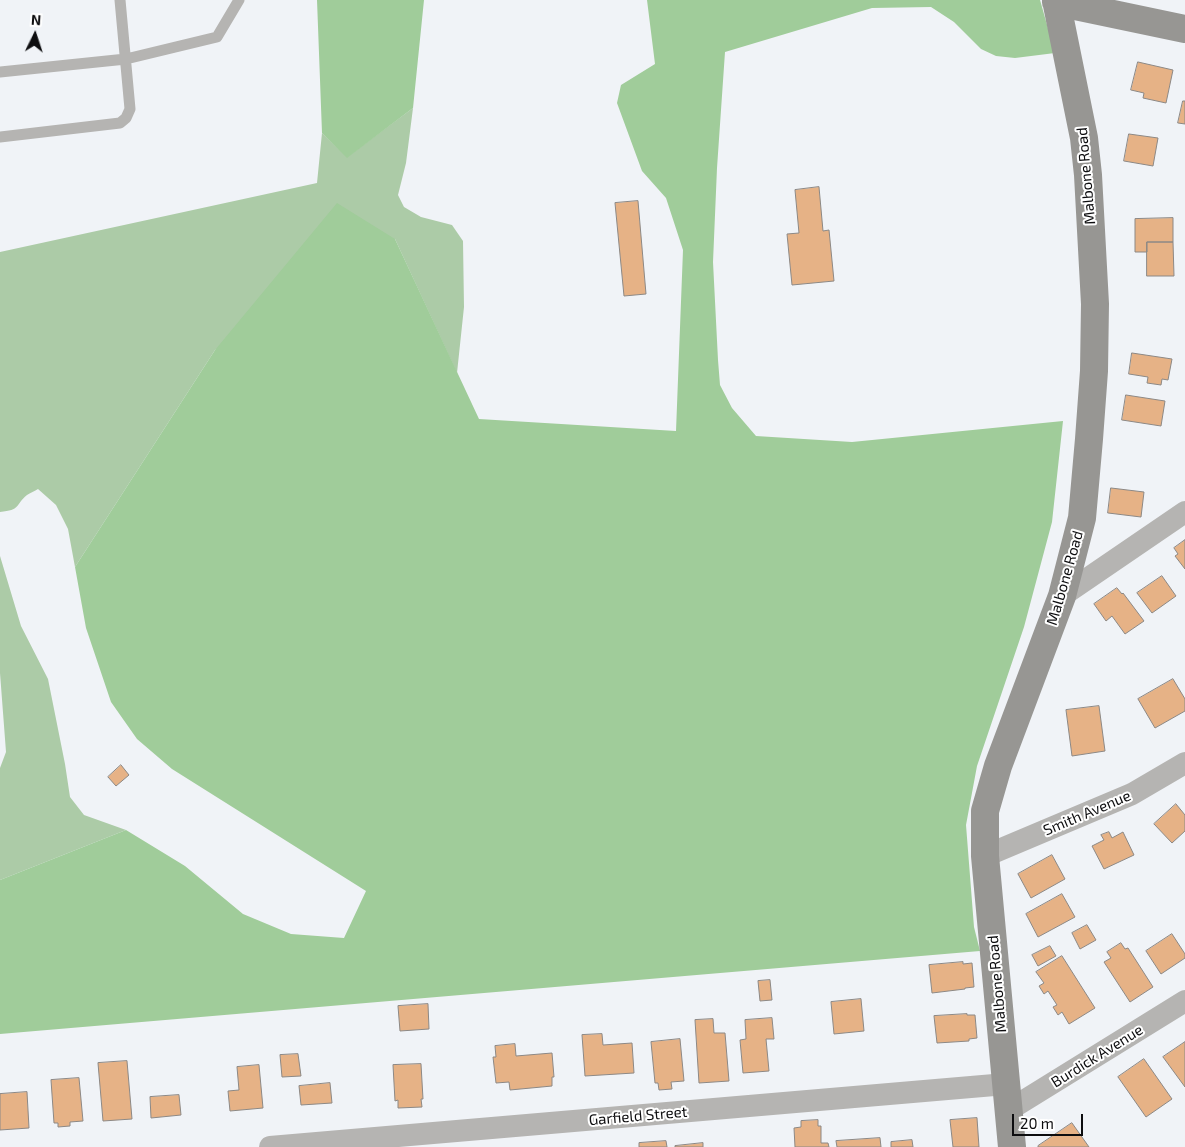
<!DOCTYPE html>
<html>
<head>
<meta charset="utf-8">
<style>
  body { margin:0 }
  #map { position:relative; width:1185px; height:1147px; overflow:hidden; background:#f0f3f7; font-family:"Exo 2",sans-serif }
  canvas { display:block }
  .north { position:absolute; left:10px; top:10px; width:50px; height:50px; -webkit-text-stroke:4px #fff; paint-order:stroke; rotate:4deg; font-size:14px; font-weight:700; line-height:20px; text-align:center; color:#0d0d0f }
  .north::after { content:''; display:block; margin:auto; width:18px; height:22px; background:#0d0d0f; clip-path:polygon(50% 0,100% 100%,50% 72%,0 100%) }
  .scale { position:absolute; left:1012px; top:1114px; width:71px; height:22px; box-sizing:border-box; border:2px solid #0d0d0f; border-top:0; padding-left:6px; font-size:15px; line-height:18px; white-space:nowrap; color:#0d0d0f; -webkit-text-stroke:4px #fff; paint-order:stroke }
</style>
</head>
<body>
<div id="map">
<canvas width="1185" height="1147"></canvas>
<div class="north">N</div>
<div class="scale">20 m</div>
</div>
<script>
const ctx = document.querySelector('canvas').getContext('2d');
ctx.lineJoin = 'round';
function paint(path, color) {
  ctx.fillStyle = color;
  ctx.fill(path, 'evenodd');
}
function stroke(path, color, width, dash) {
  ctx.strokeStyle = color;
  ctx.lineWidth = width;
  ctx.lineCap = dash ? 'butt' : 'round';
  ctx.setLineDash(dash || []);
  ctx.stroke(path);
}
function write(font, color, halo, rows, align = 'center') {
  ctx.font = font + ' "Exo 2",sans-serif';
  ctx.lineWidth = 4;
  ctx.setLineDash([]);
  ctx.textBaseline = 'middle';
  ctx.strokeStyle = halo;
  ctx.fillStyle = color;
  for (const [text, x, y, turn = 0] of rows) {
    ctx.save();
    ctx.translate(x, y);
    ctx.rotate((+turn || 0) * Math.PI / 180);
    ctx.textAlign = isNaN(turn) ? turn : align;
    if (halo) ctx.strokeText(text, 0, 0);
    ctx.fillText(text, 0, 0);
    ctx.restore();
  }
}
paint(new Path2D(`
  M413 108 406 163 398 195 404 207 421 217 452 225 463 241 464 307 457 373 395 239 215 350 75 567 68 529 56 505 38 489C35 491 30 493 27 495 15 505 21 510 0 512V252L317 183 322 133 347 157Z
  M0 556 21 626 48 679 65 764 70 797 84 815 126 830 0 880V768L6 752 0 673Z`), '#accba7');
paint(new Path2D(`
  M317 0H424L413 108 347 158 322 133Z
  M647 0H1040L1055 53 1015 58 996 56 981 49 954 22 931 7 872 8 725 52 717 168 713 262 718 360 720 385 732 408 756 436 852 442 1063 421 1052 522 1024 627 977 766 966 825 974 927 980 951 0 1034V880L126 830 185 866 243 914 291 934 344 938 366 891 172 769 137 739 111 702 86 628 75 567 215 350 337 203 395 239 479 419 676 431 683 250 666 198 642 171 617 103 621 85 655 64Z`), '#a0cc9a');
const building = new Path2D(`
  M1138 62 1173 70 1166 103 1143 98 1144 93 1131 90Z
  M1183 101H1185V124L1178 123Z
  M1129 134 1158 138 1153 166 1124 161Z
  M819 187 823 231 829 230 834 281 792 285 787 234 799 233 795 190Z
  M638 201 646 294 624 296 615 203Z
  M1173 218V242H1147V252H1135V219Z
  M1147 242H1173L1174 276H1147Z
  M1132 353 1172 359 1168 380 1162 379 1161 385 1147 383 1148 377 1129 374Z
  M1126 395 1165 401 1161 426 1122 420Z
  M1111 488 1144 492 1141 517 1108 513Z
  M1185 540V569L1175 556 1178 554 1174 548Z
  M1162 576 1176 596 1152 613 1137 593Z
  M1117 588 1122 594 1123 593 1144 621 1125 634 1112 616 1106 621 1094 604Z
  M1173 679 1185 699V711L1155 728 1138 699Z
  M1099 706 1105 751 1072 756 1066 710Z
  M121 765 129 775 116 786 108 777Z
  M1176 804 1185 815V831L1172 843 1154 824Z
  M1109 832 1112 838 1123 832 1134 855 1104 869 1092 846 1104 840 1101 835Z
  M1052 855 1065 879 1031 898 1018 874Z
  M1062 894 1075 917 1038 937 1026 914Z
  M1087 925 1096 940 1080 949 1072 933Z
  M1172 934 1185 954V958L1161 974 1146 951Z
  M1121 943 1125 949 1128 948 1153 987 1130 1002 1104 962 1111 958 1107 952Z
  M1050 946 1056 956 1038 966 1032 955Z
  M1062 956 1095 1008 1069 1024 1062 1012 1058 1015 1053 1007 1057 1005 1048 991 1044 994 1039 986 1044 983 1036 972Z
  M963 962V964L972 963 974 987 965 988V989L932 993 929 965Z
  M770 980 772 1000 760 1001 758 981Z
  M861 999 864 1031 834 1034 831 1002Z
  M428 1004 429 1029 400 1031 398 1006Z
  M967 1014V1015H975L977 1038 969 1039V1041L937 1043 934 1016Z
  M772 1018 774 1039H766L769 1071 743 1073 740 1040 746 1039 745 1020Z
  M713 1019 714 1033H725L729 1081 699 1083 695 1020Z
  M602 1034 603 1045 632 1043 634 1073 585 1076 582 1035Z
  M680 1039 684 1081 671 1082 672 1089 659 1090 658 1083H655L651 1042Z
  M1185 1042V1087L1163 1057Z
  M515 1044 516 1056 552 1053 554 1077H552V1086L510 1090 509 1082 496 1083 493 1057H496L495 1046Z
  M298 1054 301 1076 282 1077 280 1055Z
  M1144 1059 1172 1099 1146 1117 1118 1077Z
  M127 1061 132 1119 103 1121 98 1063Z
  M421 1064 423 1099H421L422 1107 398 1108V1100L395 1101 393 1065Z
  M259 1065 263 1108 230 1111 228 1091 239 1090 237 1067Z
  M79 1078 83 1121 70 1122V1126L58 1127V1123H54L51 1080Z
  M330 1083 332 1103 301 1105 299 1086Z
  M27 1092 29 1128 0 1130V1094Z
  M179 1095 181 1115 151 1118 150 1097Z
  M977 1118 979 1147H953L950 1120Z
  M818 1120V1126H821V1143H828L829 1147H795L794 1128 801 1127V1121Z
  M1072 1123 1089 1147H1038V1146Z
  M880 1138 881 1147H837L836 1141Z
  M912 1140 913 1147H891V1142Z
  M666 1141 667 1147H639V1143Z
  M703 1143V1147H675V1146Z`);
paint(building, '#e6b286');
stroke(building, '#8c8885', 1);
stroke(new Path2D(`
  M0 72 126 59 217 37 239 0
  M0 137 120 123 126 118 130 109 120 0`), '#b5b4b2', 11);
stroke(new Path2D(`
  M1062 596 1185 512
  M985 856 1132 794 1185 763
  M1009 1110 1185 1001
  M270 1147 1006 1084`), '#b5b4b2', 22);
stroke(new Path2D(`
  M1056 2 1185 29
  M1012 1147 985 856V811L998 766 1062 596 1082 518 1089 439 1094 371 1095 304 1088 175 1084 138 1056 0`), '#979693', 28);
write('15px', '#0d0d0f', '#fff', [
  ["Malbone Road",1086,176,-95],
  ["Malbone Road",1065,578,-74],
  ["Smith Avenue",1087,813,-23],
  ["Malbone Road",997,984,-95],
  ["Burdick Avenue",1097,1056,-32],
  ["Garfield Street",638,1116,-5]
]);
</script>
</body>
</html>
